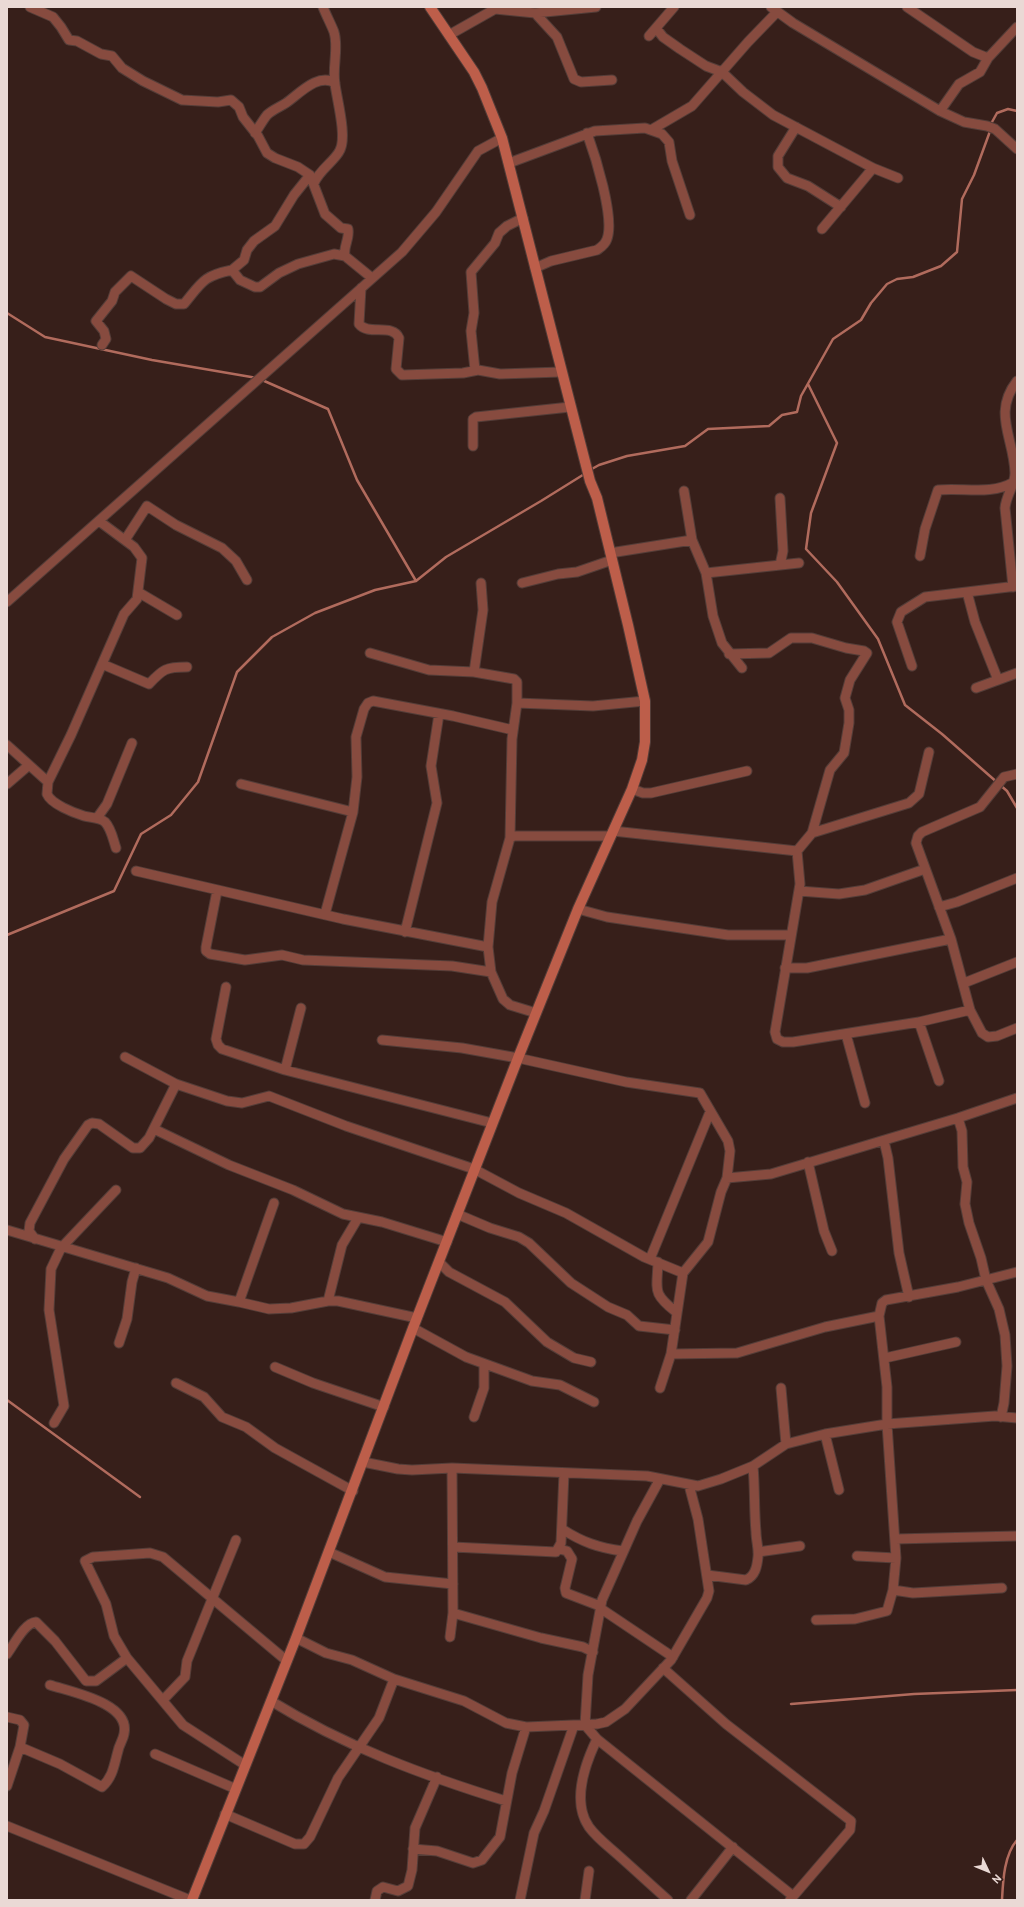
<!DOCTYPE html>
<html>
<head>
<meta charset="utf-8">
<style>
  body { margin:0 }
  #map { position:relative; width:1024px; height:1907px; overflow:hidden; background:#371f1a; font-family:Cabin,sans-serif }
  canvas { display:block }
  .frame { position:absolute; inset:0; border:8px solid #ead9d5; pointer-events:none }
  .north { position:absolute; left:968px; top:1851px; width:40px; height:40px; -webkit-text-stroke:3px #371f1a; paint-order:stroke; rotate:133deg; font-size:11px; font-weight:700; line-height:16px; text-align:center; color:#ead9d5 }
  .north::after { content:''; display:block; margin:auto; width:14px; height:18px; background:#ead9d5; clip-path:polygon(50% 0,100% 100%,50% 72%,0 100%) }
</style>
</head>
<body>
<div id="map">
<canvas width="1024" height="1907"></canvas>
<div class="frame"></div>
<div class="north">N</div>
</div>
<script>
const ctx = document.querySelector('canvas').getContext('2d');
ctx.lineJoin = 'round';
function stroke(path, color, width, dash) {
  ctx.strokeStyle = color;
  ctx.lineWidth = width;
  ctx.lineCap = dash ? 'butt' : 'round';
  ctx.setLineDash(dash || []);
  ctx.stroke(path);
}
stroke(new Path2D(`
  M7 313 45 337 152 360 257 378
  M262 380 328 409 357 480 416 581
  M808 384 837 443 811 513 806 549 837 582 878 639 905 705 942 734 1007 791 1017 808
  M590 470 599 465 627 456 685 446 708 429 769 426 782 415 797 412 801 396 833 339 861 320 871 303 887 284 897 279 913 277 941 266 957 252 962 199 974 175 989 134 992 122 997 113 1008 109 1017 111
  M7 935 114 891 141 834 171 815 198 782 237 672 272 637 315 613 375 590 416 581 446 557 541 501 586 473
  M7 1400 140 1497
  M791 1704 914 1694 1017 1690
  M1002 1900C1003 1881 1004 1855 1017 1840`), '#b16b5d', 2.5);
const street = new Path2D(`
  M30 7 53 17 61 27 69 40 77 41 101 54 112 56 122 68 143 81 182 100 218 102 231 100 239 107 243 117 258 136 267 153 275 158 298 167 310 175 325 214 341 228 348 229C350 239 343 246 345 256L372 278
  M771 7 793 23 940 111 964 122 987 126 995 129 1017 149
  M907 7 973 52 988 58
  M535 13 557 37 574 79 581 82 612 80
  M656 28 663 37 680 49 706 66 722 72 743 92 773 115 873 168 898 178
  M449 35 495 9 535 13 596 7
  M649 36 674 7
  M940 111 959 84 980 72 988 58 1017 27
  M796 127 778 156V167L787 178 808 186 841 207
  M651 130 692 106 748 42 777 12
  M255 133C259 127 263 120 267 115 272 110 280 107 286 103 298 95 318 72 335 83
  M509 163 595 131 645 128 662 134 669 142 672 161 690 215
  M314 183C320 169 335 161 340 150 347 136 337 100 335 84 332 67 339 48 334 32 331 24 326 15 323 7
  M822 229 873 168
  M535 268 551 261 597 250C601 247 605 245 607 239 615 218 595 155 587 133
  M232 270 244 260 247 250 254 241 275 226 294 195 310 175
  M361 288 359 324C368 336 393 323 399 338L396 369 402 375 463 373 478 370 500 374 561 372
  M102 345 106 339 104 331 96 321 112 301 115 292 131 276 166 299 176 304H184C202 282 203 276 232 270L240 280 255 287H260L279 273 298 264 334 254 345 256
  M475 370 471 331 474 313 471 272 495 243 499 233 507 226 523 218
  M473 446V419L476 417 570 407
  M684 491 692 540 706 573 713 616 722 643 742 668
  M99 521 134 547 142 558 137 599 124 614 71 735 48 782 47 794C51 804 74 813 84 816 91 818 99 817 105 822 111 828 113 839 116 848
  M125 540 147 506 176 525 222 548 236 561 247 580
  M610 553 692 540
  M920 556 925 529 938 490C963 487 990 496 1014 482
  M780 565 783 551 780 498
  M706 573 799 563
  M522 583 558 574 577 572 612 560
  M1013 587 1005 508C1006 495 1015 485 1015 473 1014 438 992 413 1017 381
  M138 592 177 615
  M967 592 975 622 998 680
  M7 602 402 252 436 212 478 151 502 138
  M370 653 429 670 474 672 514 679 517 682V703L512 739 510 838 492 902 488 947 491 972 503 999 510 1005 536 1013
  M729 654 769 653 791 638H812L846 648 864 651 867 653 850 680 845 698 849 710V723L844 753 830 770 812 833 797 851 800 884 775 1032 777 1039 783 1042H793L919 1022 970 1010
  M102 664 149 684C163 669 166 667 187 667
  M912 666 897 622 901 612 925 597 1017 586
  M474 672 483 610 481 583
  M976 688 1017 673
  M517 703 593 706 645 701
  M7 745 48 782
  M1017 774 1004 777 980 807 922 832 918 836 916 843 951 939 970 1010 982 1033 988 1037 997 1036 1017 1028
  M7 784 29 765
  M241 784 353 812
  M632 789 643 793H651L747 771
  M97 818 107 804 132 743
  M613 831 797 851
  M812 833 909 803 919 794 929 752
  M510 838 514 836H611
  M136 871 343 919 488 947
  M217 891 206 947V951L210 954 245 960 282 955 303 960 452 966 491 972
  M799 891 839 894 865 890 925 869
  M939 907 957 902 1017 878
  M578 909 607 917 728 935H791
  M325 914 353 812 357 777 356 737 364 709 368 703 373 701 453 716 513 730
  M405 932 437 803 431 766 439 714
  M785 968H807L951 939
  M964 983 1017 962
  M226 987 216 1039 218 1045 222 1049 285 1070 492 1123
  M919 1022 939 1081
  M846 1034 865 1103
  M382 1040 462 1048 518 1058 626 1082 700 1093 728 1141 730 1151 727 1178 721 1192 708 1242 683 1273 671 1354 660 1388
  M125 1057 176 1084 227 1101 242 1103 269 1096 346 1126 474 1169 519 1193 566 1213 644 1257 683 1273
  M285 1070 301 1008
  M958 1118 962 1131 963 1167 967 1182 965 1204 969 1223 981 1258 986 1280 999 1309 1005 1335 1007 1366 1004 1403 1001 1417
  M154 1129 229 1165 293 1190 343 1214 382 1222 447 1242
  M884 1141 888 1158 899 1253 909 1297
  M808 1162 824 1231 832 1251
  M727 1178 771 1174 958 1118 1017 1098
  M457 1214 490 1228 519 1237 529 1243 571 1283 608 1307 627 1315 639 1326 675 1330
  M7 1230 168 1278 207 1296 239 1302 269 1309 291 1308 328 1301H338L417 1318
  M35 1239 29 1231 30 1223 64 1159 88 1125 92 1123 99 1124 133 1148H140L149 1138 176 1084
  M650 1259 710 1112
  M439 1262 449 1272 505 1302 547 1342 574 1358 591 1362
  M658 1262C657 1291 652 1293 676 1312
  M328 1301 342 1245 358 1218
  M239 1302 274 1203
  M413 1328 466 1357 532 1381 560 1385 594 1402
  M119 1343 127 1319 132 1282 136 1268
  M671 1354 737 1353 825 1327 879 1316
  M885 1358 956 1342
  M275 1367 313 1383 384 1407
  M176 1383 204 1397 222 1417 246 1427 275 1448 353 1491
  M781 1388 786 1444
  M474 1417 484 1388V1365
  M54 1423 64 1406 49 1310 51 1269 61 1248 116 1190
  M825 1434 839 1490
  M363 1462 398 1469 412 1470 452 1468 647 1476 698 1486 721 1479 753 1466 786 1444 825 1434 887 1424 995 1416 1017 1418
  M660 1479 637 1521 602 1600 588 1675 585 1725 597 1739 793 1896
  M562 1529C582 1542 599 1548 623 1551
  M895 1539 1017 1536
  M453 1547 556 1552 561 1543 564 1473
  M559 1549 567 1551 572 1559 565 1588 566 1593 600 1606
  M329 1552 385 1577 453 1584
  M758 1552 800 1546
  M857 1556 896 1558
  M707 1575 746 1580C755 1576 757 1567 758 1557 759 1549 756 1540 756 1532 754 1510 755 1488 753 1466
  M893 1590 913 1593 1002 1588
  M600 1608 673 1657
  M453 1613 541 1638 583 1647 593 1652
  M816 1620 855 1619 887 1611 893 1590 896 1558 887 1424V1387L879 1316 882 1303 886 1300 958 1287 1017 1272
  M450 1637 453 1613 452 1468
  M296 1638 326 1653 352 1660 394 1679 464 1701 506 1723 526 1727 597 1724 606 1722 625 1709 671 1660 707 1598 709 1591 698 1519 689 1485
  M7 1654C14 1645 24 1623 36 1622L55 1641 86 1681H96L127 1658
  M663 1668 726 1724 851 1821 850 1830 790 1900
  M163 1700 185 1677 187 1661 236 1540
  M271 1701C344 1746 425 1776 506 1801
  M7 1717 20 1720 24 1725 20 1747 7 1786
  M597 1739C585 1764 571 1801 589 1827 597 1838 608 1846 618 1855 635 1870 651 1885 668 1900
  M20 1747 60 1764 102 1787C113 1777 114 1765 118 1751 119 1745 123 1740 124 1734 131 1703 71 1692 50 1685
  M155 1754 236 1789
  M245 1765 183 1725 127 1658 114 1636 106 1604 85 1561 93 1557 150 1553 163 1557 287 1661
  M225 1814 295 1844H304L310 1837 338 1778 379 1718 394 1679
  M7 1826 190 1900
  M413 1849 437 1851 473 1863 482 1860 500 1837 512 1773 526 1727
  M375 1900 377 1891 383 1887 398 1891 408 1886 412 1870 415 1828 437 1777
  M520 1900 534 1833 544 1811 574 1725
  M585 1900 589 1871
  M691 1900 733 1847`);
const secondary = new Path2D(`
  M192 1900 296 1638 413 1328 518 1058 578 909 632 789 642 760 645 742V701L628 625 597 498 590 481 502 138 482 88 474 72 430 7`);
stroke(street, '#543d38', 11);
stroke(secondary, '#543d38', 12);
stroke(street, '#874b3f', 9);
stroke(secondary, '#bd5e4a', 10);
</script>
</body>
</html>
